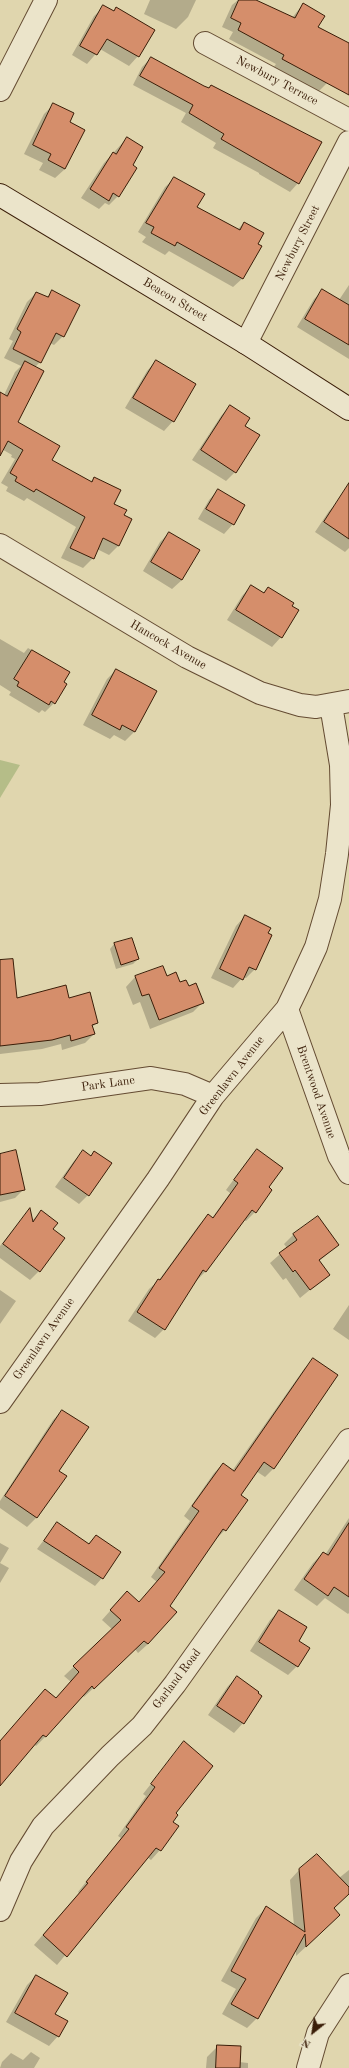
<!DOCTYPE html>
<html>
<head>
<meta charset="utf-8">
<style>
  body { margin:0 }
  #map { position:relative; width:349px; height:2068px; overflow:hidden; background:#e0d6ae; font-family:"Old Standard TT",serif }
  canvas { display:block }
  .north { position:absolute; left:293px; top:2012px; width:40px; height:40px; -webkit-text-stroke:3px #ebe4ca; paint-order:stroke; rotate:210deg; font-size:11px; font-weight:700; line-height:16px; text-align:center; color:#3a1d08 }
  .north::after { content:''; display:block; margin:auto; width:14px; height:18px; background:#3a1d08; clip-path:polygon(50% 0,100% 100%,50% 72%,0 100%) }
</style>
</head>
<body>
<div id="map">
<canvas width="349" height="2068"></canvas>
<div class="north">N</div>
</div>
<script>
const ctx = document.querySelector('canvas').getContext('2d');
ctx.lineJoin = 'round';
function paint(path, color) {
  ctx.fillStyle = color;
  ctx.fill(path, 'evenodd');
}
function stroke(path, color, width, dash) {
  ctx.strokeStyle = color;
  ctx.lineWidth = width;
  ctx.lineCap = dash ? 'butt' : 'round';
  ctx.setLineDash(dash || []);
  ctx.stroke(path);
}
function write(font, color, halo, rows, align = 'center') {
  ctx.font = font + ' "Old Standard TT",serif';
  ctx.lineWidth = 4;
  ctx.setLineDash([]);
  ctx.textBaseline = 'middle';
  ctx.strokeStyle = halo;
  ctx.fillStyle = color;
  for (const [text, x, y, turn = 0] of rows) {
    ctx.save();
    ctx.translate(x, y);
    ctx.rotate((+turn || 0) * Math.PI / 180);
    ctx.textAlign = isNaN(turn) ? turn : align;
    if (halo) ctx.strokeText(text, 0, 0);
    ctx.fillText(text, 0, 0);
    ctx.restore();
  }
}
paint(new Path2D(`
  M0 760 20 765 0 798Z`), '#b5bd88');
paint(new Path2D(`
  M150 0H196L188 17 176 29 144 14Z
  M238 0H254L292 18 303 4 317 28 349 44V76L327 83 318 92 273 68 276 64 229 39 233 32 222 27 232 5Z
  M104 7 113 12 116 8 138 56 129 66 100 49 87 64 72 55 94 16Z
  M151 58 298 183 290 192 259 174V173L213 148 216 143 181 122 186 113 133 85 142 67Z
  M54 104 68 123 65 169 55 178 39 170 43 163 24 154 44 114Z
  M127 138 131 165 118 196 109 205 105 203 99 209 81 198 104 163Z
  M175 178 196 207 237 230 244 223 243 278 233 287 169 251 165 255 142 242 146 237 138 232 165 187Z
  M349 285V359L297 327 314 299 323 291 339 300Z
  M52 292 63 336 54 345 50 343 40 362 35 367 16 422 51 461 90 482 94 478 113 505 123 515 119 545 109 555 97 549 93 558 83 568 61 558 76 527 27 498 24 501 6 491 8 487 1 483 15 459 11 457 12 455 0 448V393L4 395 15 372 21 366 4 358 13 341 9 339 27 302 36 293 46 298Z
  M156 361 173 421 164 431 125 408 147 371Z
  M230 406 244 426 235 472 226 481 192 460 221 416Z
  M218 490 244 505 233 524 224 534 198 519 209 500Z
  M338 502 349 508V548L345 552 315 532 329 511Z
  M169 533 182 580 172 589 143 571 160 542Z
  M251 586 263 593 268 588 281 637 272 647 227 620 242 596Z
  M0 639 24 653 28 648 68 672 54 703 45 712 42 710 39 713 9 695 11 692 0 685Z
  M116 670 156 691 134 732 125 741 114 735 110 739 83 725 107 679Z
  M245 916 255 969 246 978 243 977 233 988 211 978 236 926Z
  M114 944 138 959 133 964 116 969 110 949Z
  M163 967 166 977 188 987 202 1003 193 1012 150 1029 140 1002 133 1005 126 987 135 977Z
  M0 997 16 1000 68 999 97 1023 92 1027 94 1034 85 1043 62 1050 61 1044 42 1049 0 1054Z
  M257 1150 268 1187 255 1212 246 1221 244 1220 205 1272 196 1281 164 1329 155 1338 128 1321 149 1289 159 1280 199 1225 209 1216 212 1218 230 1193 226 1190 248 1160Z
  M83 1152 90 1157 95 1152 88 1195 79 1204 55 1187 74 1161Z
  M0 1155 24 1189 15 1198 0 1202Z
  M29 1210 32 1221 41 1211 52 1229 39 1271 30 1280 0 1258V1246Z
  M318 1217 338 1245 318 1262 328 1275 300 1298 286 1278 283 1280 270 1263 287 1248 284 1244 293 1235Z
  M0 1290 16 1301 0 1324Z
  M349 1305V1340L333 1329Z
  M313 1360 274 1468 265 1477 256 1471 239 1496 246 1501 225 1530 216 1539 169 1606 148 1644 138 1653 135 1649 84 1697 82 1695 45 1737 36 1746 34 1744 0 1785V1741L55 1699 71 1682 64 1676 113 1630 102 1620 118 1602 139 1603 157 1582 151 1577 190 1521 184 1516 214 1473 223 1464 232 1471 304 1369Z
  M62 1411 58 1471 65 1476 36 1518 27 1527 0 1508V1501L53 1420Z
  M349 1518V1613L348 1614 325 1598 317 1606 294 1590 313 1563 323 1553 325 1555Z
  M57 1523 88 1544 96 1536 102 1578 95 1586 37 1549Z
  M0 1543 9 1548 0 1563 9 1568 0 1583Z
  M279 1611 297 1666 288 1675 250 1651 270 1620Z
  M237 1677 261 1697 243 1723 234 1733 208 1715 228 1686Z
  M184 1742 175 1814 172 1823 177 1826 160 1850 151 1860 147 1857 57 1965 34 1945 79 1893 78 1892 121 1838 118 1836 146 1796 143 1794Z
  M300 1869 339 1878 349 1870V1893L333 1908 329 1925 296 1956V1948L257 2018 247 2028 222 2014 236 1989 221 1981 256 1918 266 1908 294 1926 290 1880Z
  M36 1976 54 2015 58 2036 49 2046 6 2022 27 1985Z
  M218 2046 239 2062 248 2063V2068H206L207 2057Z
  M31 2052 40 2058 34 2068H0L2 2062 11 2053 23 2060Z`), '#0003');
const building = new Path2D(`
  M239 0H256L295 18 303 3 325 16 318 27 349 43V95L282 59 284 55 238 30 241 23 231 18Z
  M103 5 114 11 116 7 155 30 139 57 107 39 97 55 80 46Z
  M151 57 204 86 209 88 211 85 322 142 299 184 221 139 224 134 189 113 193 105 140 76Z
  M53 103 74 113 70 122 85 130 65 169 48 160 51 154 33 145Z
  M127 137 143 147 133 165 137 168 119 197 113 193 109 201 90 189 113 152 116 154Z
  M174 177 205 194 197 207 240 230 244 222 264 233 258 244 262 246 243 279 177 242 175 246 151 233 154 227 146 223Z
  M322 289 349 305V345L305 319Z
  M52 290 80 305 64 337 56 333 41 363 13 349 21 332 17 329 36 292 48 297Z
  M156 360 196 384 174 422 133 398Z
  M25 361 44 371 18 422 60 446 52 460 92 482 94 477 121 490 114 504 127 510 124 515 132 519 119 546 103 538 94 559 70 548 85 517 36 489 34 492 15 481 17 477 10 473 23 450 8 441 0 456V392L7 396Z
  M230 405 250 418 245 426 260 435 236 473 201 450Z
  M349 483V539L324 522Z
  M218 489 245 505 234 525 206 509Z
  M169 532 200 550 182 580 151 562Z
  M251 585 264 593 268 587 294 603 292 606 299 610 282 638 236 610Z
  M32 650 70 672 64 682 67 684 55 704 51 701 49 705 29 693 17 686 19 682 14 679Z
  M116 669 157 691 135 732 122 725 120 730 92 715Z
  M245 915 271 928 268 933 272 935 256 970 249 967 243 980 220 969Z
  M132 938 139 959 121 965 114 943Z
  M13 959 17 998 66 985 69 998 90 992 98 1023 92 1025 95 1034 71 1041 70 1035 52 1040 0 1046V960Z
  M163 966 167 976 176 972 180 982 186 980 189 986 196 983 204 1003 159 1020 149 994 142 996 135 976Z
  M257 1149 283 1168 269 1187 272 1190 256 1213 252 1210 206 1272 203 1270 165 1330 137 1312 158 1279 160 1280 208 1214 213 1218 238 1183 234 1180Z
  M16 1150 25 1190 0 1195V1154Z
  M83 1150 91 1156 94 1151 112 1163 89 1196 64 1178Z
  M30 1208 33 1222 41 1210 58 1223 53 1229 65 1238 40 1272 3 1244Z
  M318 1216 339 1245 319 1260 330 1275 310 1290 295 1270 293 1272 279 1253 297 1240 293 1234Z
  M313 1358 338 1375 274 1469 264 1462 241 1495 248 1500 226 1531 223 1529 170 1606 177 1612 148 1644 144 1641 94 1689 92 1686 46 1737 43 1735 0 1786V1741L45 1689 56 1698 79 1672 73 1666 121 1620 110 1610 127 1591 139 1602 165 1572 159 1568 199 1511 192 1506 223 1463 234 1471Z
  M62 1410 89 1427 59 1471 67 1476 37 1518 5 1496Z
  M57 1522 89 1544 96 1535 121 1552 103 1579 44 1541Z
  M349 1523V1597L334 1587 328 1596 304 1579 323 1552 328 1555Z
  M279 1610 307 1627 299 1641 310 1648 298 1667 259 1642Z
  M237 1676 259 1692 258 1693 262 1696 244 1724 217 1706Z
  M184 1741 213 1766 176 1813 178 1815 173 1822 179 1826 161 1851 156 1848 67 1957 43 1935 88 1883 86 1882 129 1829 126 1827 155 1787 151 1784Z
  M317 1854 349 1887V1894L334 1908 340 1915 306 1947 305 1934 258 2019 231 2004 246 1979 231 1971 266 1906 305 1932 299 1869Z
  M36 1975 68 1993 55 2014 68 2021 59 2037 15 2013Z
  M217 2045 241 2046 240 2068H216Z`);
paint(building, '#d58e6b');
stroke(building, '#3a1d08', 1);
const street = new Path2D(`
  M205 43 349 120
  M0 90 46 0
  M246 343 349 142
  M0 545 187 657 260 693 300 705 316 707 349 701
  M287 1009 339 1156 349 1173
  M0 1095 40 1094 151 1078 185 1084 213 1096
  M0 1402 158 1179 213 1096 287 1009 299 984 316 947 330 899 337 854 342 805 341 765 331 705
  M0 1910 21 1861 43 1826 110 1756 142 1726 175 1684 349 1440
  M308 2068 318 2033 349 1985`);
const secondary = new Path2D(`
  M0 195 246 343 349 409`);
stroke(street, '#644b32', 24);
stroke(secondary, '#3a1d08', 24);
stroke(street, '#ebe4ca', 22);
stroke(secondary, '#ebe4ca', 22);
write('12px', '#3a1d08', '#ebe4ca', [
  ["Newbury Terrace",277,81,28],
  ["Newbury Street",298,243,-63],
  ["Beacon Street",175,300,31],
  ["Hancock Avenue",168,645,30],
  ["Greenlawn Avenue",232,1076,-52],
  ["Park Lane",108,1084,-8],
  ["Brentwood Avenue",316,1092,71],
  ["Greenlawn Avenue",44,1339,-55],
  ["Garland Road",177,1679,-53]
]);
</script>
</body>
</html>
